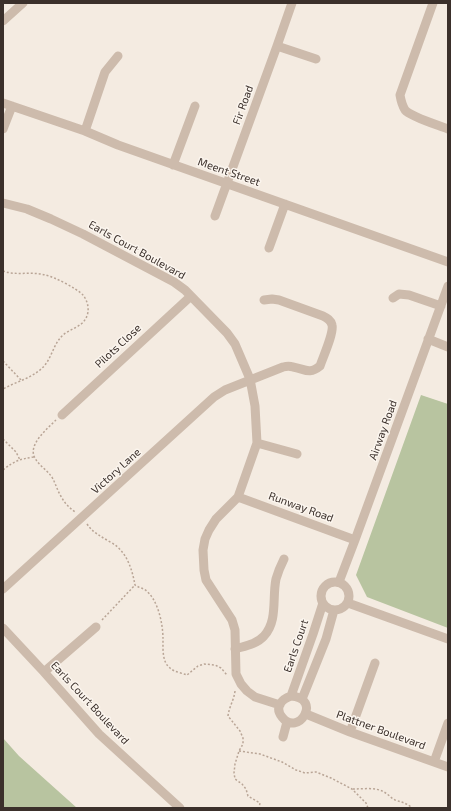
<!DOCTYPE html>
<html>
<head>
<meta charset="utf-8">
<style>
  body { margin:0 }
  #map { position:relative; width:451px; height:811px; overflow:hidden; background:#f4ebe1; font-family:"Exo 2",sans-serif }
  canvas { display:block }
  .frame { position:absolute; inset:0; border:4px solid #3b302b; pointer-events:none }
</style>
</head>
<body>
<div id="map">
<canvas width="451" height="811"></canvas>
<div class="frame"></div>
</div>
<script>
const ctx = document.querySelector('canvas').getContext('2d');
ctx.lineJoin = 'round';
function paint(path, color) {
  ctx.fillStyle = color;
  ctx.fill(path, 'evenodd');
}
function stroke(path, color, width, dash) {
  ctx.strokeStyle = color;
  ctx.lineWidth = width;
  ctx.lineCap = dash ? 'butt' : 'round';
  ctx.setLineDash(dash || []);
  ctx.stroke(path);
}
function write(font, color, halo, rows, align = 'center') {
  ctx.font = font + ' "Exo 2",sans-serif';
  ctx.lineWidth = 3;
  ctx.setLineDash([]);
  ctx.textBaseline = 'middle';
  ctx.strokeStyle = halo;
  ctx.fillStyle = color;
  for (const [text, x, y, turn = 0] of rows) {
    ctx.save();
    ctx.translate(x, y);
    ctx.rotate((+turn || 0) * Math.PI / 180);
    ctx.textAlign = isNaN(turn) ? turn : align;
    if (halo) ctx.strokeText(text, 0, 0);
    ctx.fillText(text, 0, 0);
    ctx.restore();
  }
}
paint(new Path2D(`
  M421 395 448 404V628L367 597 356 575Z
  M3 738 19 756 77 808H3Z`), '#b8c4a0');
stroke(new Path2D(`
  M3 271C16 276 31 271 45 275 55 277 76 288 83 295 88 301 90 311 86 318 82 327 69 329 62 336 54 344 52 356 45 365 34 378 17 381 3 389
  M3 361 22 381
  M56 420C48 428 27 445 35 458 39 466 48 470 53 479 56 485 58 492 62 498 65 504 70 508 75 512
  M3 439 16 452 20 460
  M3 470C14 461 20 459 34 457
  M87 524C93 533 102 537 112 543 127 552 132 569 135 585 138 587 141 588 144 589 158 598 163 624 163 639 163 649 162 662 170 668 174 672 182 673 187 675L198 666 204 664 215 665 221 668 227 675
  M102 620 135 585
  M235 691C234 700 229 707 228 716L240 731 243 738V744L239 751 235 764 234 773 235 779 242 784 246 789 248 796 260 803 259 808
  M239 751 260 754 282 762 296 770 305 773 316 772 331 778 352 789 366 803 368 808
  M353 789C363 789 376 787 384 792 388 794 391 798 395 800 401 802 407 803 412 808`), '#b9a596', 1.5, [2, 2]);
stroke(new Path2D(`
  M433 3 400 95C401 101 402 105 405 110 411 117 438 125 448 129
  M3 21 23 3
  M277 46 316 59
  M3 103 85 131 118 145 448 262
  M3 129 12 106
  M85 131 105 72 118 56
  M173 165 195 106
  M3 203 27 209 51 219 83 234 174 282 185 290 227 333 235 344 250 379 255 406 257 443 238 497 216 519 209 530 205 539 203 550 204 570 206 580 232 620 235 630 236 674 241 684 247 691 255 697 280 705
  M215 216 277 46 292 3
  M269 248 285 204
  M393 298 399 294 409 295 441 306
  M428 339 448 347
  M62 415 191 296
  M257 443 297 454
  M238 497 355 540
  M339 582 355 540 448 286
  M321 596a14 14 0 1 1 28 0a14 14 0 1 1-28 0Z
  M3 589 214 397 225 390 283 367C287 366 290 366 293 367 305 369 309 375 320 366 323 357 334 333 332 325 331 320 327 318 323 316L279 300 272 299 264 300
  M348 603 448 639
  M3 628 44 672 99 734 180 808
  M235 649C245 646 257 644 264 636 278 621 272 598 276 579 278 572 281 565 284 559
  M44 672 96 627
  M291 696 313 634 323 603
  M291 696C323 698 298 738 282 717 274 707 282 699 291 696Z
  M302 699 326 639 334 610
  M306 714 350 732 448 767
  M350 732 375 663
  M283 737 287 722
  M434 762 448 723`), '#cdbbac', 9);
write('11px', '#3b302b', '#fbf5ee', [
  ["Fir Road",243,105,-70],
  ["Meent Street",229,172,19],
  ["Earls Court Boulevard",137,250,29],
  ["Pilots Close",118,346,-43],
  ["Airway Road",383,430,-70],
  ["Victory Lane",116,471,-42],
  ["Runway Road",301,507,20],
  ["Earls Court",296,646,-71],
  ["Earls Court Boulevard",90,703,47],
  ["Plattner Boulevard",381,730,20]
]);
</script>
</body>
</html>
